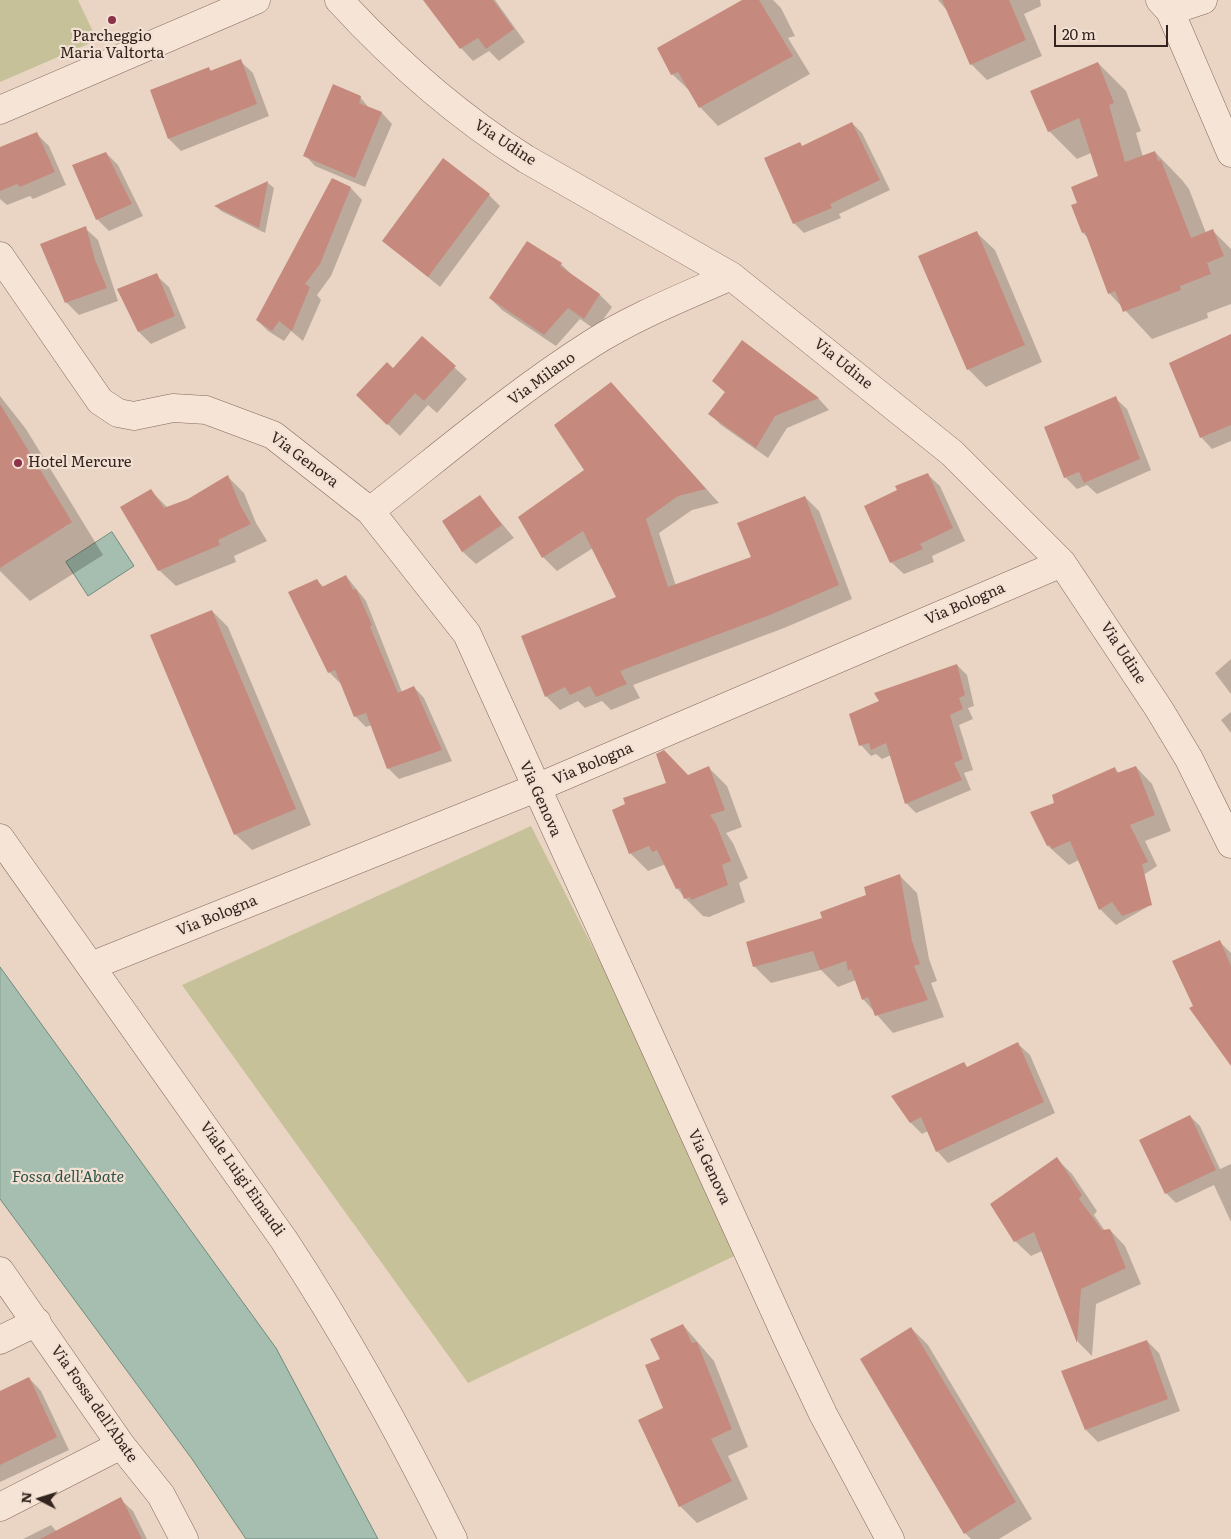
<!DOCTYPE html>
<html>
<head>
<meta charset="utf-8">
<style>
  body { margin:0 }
  #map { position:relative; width:1231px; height:1539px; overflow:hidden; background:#ead5c4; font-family:Literata,serif }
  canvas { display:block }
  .north { position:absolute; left:15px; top:1474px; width:50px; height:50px; -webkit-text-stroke:4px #f2e1d3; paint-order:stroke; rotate:275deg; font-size:14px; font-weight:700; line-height:20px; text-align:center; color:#34241f }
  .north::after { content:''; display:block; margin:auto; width:18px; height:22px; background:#34241f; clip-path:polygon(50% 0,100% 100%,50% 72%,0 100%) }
  .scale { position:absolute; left:1054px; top:25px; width:114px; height:22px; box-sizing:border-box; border:2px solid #34241f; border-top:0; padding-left:6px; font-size:15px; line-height:18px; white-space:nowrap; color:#34241f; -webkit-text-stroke:4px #f2e1d3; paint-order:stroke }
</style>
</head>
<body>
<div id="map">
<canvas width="1231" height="1539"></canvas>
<div class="north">N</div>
<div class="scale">20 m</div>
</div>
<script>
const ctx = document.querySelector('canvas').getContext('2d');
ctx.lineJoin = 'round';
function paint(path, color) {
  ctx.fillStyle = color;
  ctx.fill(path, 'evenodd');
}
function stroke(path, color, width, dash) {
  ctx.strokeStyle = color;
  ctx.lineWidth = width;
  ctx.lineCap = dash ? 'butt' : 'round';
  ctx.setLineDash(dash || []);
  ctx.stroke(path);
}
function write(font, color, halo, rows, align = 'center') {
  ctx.font = font + ' Literata,serif';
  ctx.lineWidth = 4.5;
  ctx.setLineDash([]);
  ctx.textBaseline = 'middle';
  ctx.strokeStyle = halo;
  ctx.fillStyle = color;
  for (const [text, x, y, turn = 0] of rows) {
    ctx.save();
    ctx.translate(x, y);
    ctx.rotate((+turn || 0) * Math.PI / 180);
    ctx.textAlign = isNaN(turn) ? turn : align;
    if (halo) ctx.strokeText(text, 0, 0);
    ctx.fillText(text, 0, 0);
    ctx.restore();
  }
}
paint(new Path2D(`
  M0 0H78L97 40 0 82Z
  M531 826 747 1250 468 1383 182 985Z`), '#c7c199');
const water = new Path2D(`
  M112 532 134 566 88 596 66 562Z
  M0 967 276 1348 378 1539H246L192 1459 0 1199Z`);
paint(water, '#a5beb0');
stroke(water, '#6d8b7c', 1);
paint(new Path2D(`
  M425 0H495L525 42 499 61 489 51 473 61 461 48Z
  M745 0H773L781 8 795 36 788 38 810 74 718 126 700 107 691 92 672 74Z
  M938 0H1040L1041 6 1024 14 1042 56 987 80 971 64 950 14Z
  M240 61 253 73 269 116 181 151 169 139 209 68 212 72Z
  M1098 63 1126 91 1141 131 1136 133 1143 157 1155 152 1182 180 1189 189 1206 233 1213 231 1231 249V304L1207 313 1208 318 1152 339 1109 293 1088 238 1083 233 1078 203 1099 177 1091 153 1077 159 1049 131Z
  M360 97 370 109 382 113 392 124 365 187 315 166 305 155Z
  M852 123 862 133 890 190 839 214 841 218 804 233 794 223 803 147Z
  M37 134 49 146 66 185 33 199 30 196 7 205 0 199V149Z
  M106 153 118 165 143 216 109 231 97 219Z
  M333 180 351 188 362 200 331 276 317 295 321 300 303 341 291 331 284 341 268 331 257 320Z
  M268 183 274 188 265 233 221 211 216 206Z
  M489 195 500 206 440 287 384 241Z
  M85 228 98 240 118 301 79 315 66 302Z
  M977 233 995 250 1042 362 986 387 968 369Z
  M561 264 573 276 600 295 612 307 596 330 580 319 556 346 502 310 490 298Z
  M156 275 169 287 186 328 151 344 139 332 119 290Z
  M1231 336V441L1212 449 1201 437Z
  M422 338 467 379 437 413 428 405 400 436 370 407 393 369Z
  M742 342 819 399 829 410 787 428 768 458 721 425 710 414 726 393 714 381Z
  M0 396 26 429 103 555 30 601 0 571Z
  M624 397 719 503 692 510 659 533 676 586 752 558 805 497 819 511 852 599 784 628 633 685 640 698 611 710 602 701 585 708 578 701 560 710 546 696 618 597 593 548 557 571 543 557Z
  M1115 398 1127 409 1151 470 1097 494 1087 485 1077 489 1065 477Z
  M927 474 940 486 965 541 932 556 934 562 904 574 891 562Z
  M228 477 244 493 256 523 267 541 234 556 236 562 176 586 159 570 151 491 168 508 189 500Z
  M479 496 514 538 476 564 463 552 443 522Z
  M346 576 366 601 402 692 414 687 424 698 452 761 399 779 388 768 372 725 366 727 355 716 341 682 340 683 329 672 317 581 324 587Z
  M212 611 228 627 311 825 252 850 235 834Z
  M1231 659V694L1215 673Z
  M957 665 967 675 974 706 968 708 973 719 959 725 973 770 964 773 971 790 916 813 906 803 891 755 882 759 876 754 871 756 861 745Z
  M1231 712V733L1221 720Z
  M1136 767 1152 784 1171 831 1145 841 1157 866 1133 882 1147 907 1116 925 1100 909 1079 860 1069 865 1048 846 1055 804 1115 769 1120 774Z
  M709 768 727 786 742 827 726 833 733 843 748 878 739 883 745 902 709 917 703 916 685 898 677 888 666 864 648 871 630 853 688 776Z
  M900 876 917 893 929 959 937 981 931 983 944 1017 893 1033 863 999 856 980 838 987 821 970 771 983 754 966 824 919Z
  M1219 941 1231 953V1055L1195 1007Z
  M1018 1044 1030 1055 1055 1113 948 1163 937 1151 928 1131 922 1134 910 1122 964 1064 968 1068Z
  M1190 1116 1200 1126 1220 1169 1231 1164V1222L1214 1185 1176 1203 1166 1193Z
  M1057 1159 1072 1174 1097 1211 1094 1215 1105 1231 1110 1230 1125 1246 1141 1284 1096 1304 1092 1356 1078 1342 1042 1251 1031 1256 1015 1241Z
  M683 1325 714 1361 748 1447 728 1456 748 1499 697 1523 680 1506 665 1408Z
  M911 1328 928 1345 1032 1519 999 1539H971L965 1533Z
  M1147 1341 1159 1353 1180 1411 1098 1442 1086 1430Z
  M29 1378 41 1391 69 1450 0 1482V1393Z
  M120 1499 133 1511 147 1539H23L51 1525 57 1532Z`), '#0003');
paint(new Path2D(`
  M423 0H493L514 29 486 49 478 38 460 49Z
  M742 0H759L793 56 699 108 678 72 671 75 657 48Z
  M942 0H1009L1026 40 970 65Z
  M241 59 257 104 168 139 150 90 209 67 210 71Z
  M1098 62 1114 103 1109 105 1125 162 1155 151 1158 161 1161 160 1191 238 1213 229 1224 256 1207 263 1211 274 1180 286 1181 290 1123 312 1115 291 1108 294 1085 232 1082 233 1071 205 1077 203 1071 187 1098 176 1079 118 1048 132 1030 91Z
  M333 84 361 96 359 103 382 112 355 178 303 156Z
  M852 122 880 180 830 204 832 208 793 224 764 158 800 142 802 146Z
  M37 132 55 172 20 187 17 184 0 191V147Z
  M106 152 132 204 96 220 72 165Z
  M443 158 490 194 428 277 382 241Z
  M332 178 351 187 320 264 305 284 310 287 292 331 279 321 272 331 256 320Z
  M268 181 259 228 214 206Z
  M86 226 95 260 107 288 65 303 40 244Z
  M977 231 1025 345 967 370 918 256Z
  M527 241 562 263 560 266 600 294 584 319 568 308 544 335 489 298Z
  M157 273 175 316 138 332 117 289Z
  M1231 334V425L1200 438 1169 363Z
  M422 336 456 366 424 401 415 393 387 425 356 395 387 362 393 368Z
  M742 340 819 398 775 416 756 448 708 414 725 392 712 381Z
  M611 382 706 489 678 496 646 519 668 587 751 557 737 523 805 496 839 585 770 615 620 671 627 684 596 697 590 686 570 695 565 687 545 697 521 636 616 597 583 531 542 558 518 517 584 470 554 425Z
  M1116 396 1140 459 1084 483 1079 472 1064 478 1044 427Z
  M0 404 72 522 0 568Z
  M928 473 953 528 920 544 923 549 890 563 864 506 897 490 895 486Z
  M228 475 240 505 251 524 218 540 220 545 158 571 120 507 151 489 164 508 188 499Z
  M480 495 502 525 462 552 442 521Z
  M346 575 353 590 356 589 372 625 370 627 398 693 414 686 442 750 387 769 366 713 354 717 335 670 328 673 288 592 317 579 322 587Z
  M212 610 296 809 234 835 150 635Z
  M957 664 965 695 959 698 963 709 950 715 963 759 954 763 962 780 905 804 886 743 871 750 869 743 859 746 849 714 879 701 874 693Z
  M664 750 688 775 709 766 725 810 710 815 716 824 731 861 722 865 728 885 691 900 690 897 684 899 680 888 676 889 657 850 652 852 649 846 629 854 612 810 625 804 623 798 666 783 656 754Z
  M1136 766 1155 815 1130 825 1148 862 1142 864 1152 905 1122 916 1112 902 1099 910 1070 841 1052 849 1050 845 1047 846 1030 812 1054 803 1052 795 1115 767 1117 773Z
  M900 874 912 941 920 964 914 966 928 1000 875 1016 868 997 862 1000 851 969 848 971 846 961 820 970 813 951 753 967 746 942 822 918 820 912 866 895 864 887Z
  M1220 940 1231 966V1066L1189 1008 1193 1006 1172 961Z
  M1018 1042 1044 1102 936 1152 921 1117 910 1123 891 1096 964 1062 967 1067Z
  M1190 1115 1216 1170 1165 1194 1139 1140Z
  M1057 1157 1082 1195 1079 1199 1102 1230 1110 1229 1126 1268 1081 1289 1077 1343 1034 1232 1014 1242 990 1204Z
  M683 1324 692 1343 697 1342 732 1429 711 1439 732 1481 679 1507 638 1420 663 1408 645 1365 660 1359 650 1339Z
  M911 1327 1016 1502 964 1534 860 1359Z
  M1147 1340 1168 1399 1085 1430 1061 1371Z
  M29 1377 57 1437 0 1465V1391Z
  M121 1497 142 1539H40Z`), '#c5897d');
const minor = new Path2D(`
  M339 0C395 61 456 115 526 159L731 276 952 453 1062 563 1159 709 1189 759 1231 844
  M1160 0 1170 11 1231 153
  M1170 11 1203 0
  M0 110 256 0
  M0 256 100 401 118 413 134 416 173 408 206 410 273 435 370 511 467 634 787 1338 823 1414 890 1539
  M370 511C443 454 514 393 591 344 635 316 684 297 731 276
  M91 966 536 788 1062 563
  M0 1271 121 1445 161 1495 184 1539
  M0 1340 37 1322
  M0 1507 121 1445`);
const tertiary = new Path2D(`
  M0 838 284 1240C347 1336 402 1436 453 1539`);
stroke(minor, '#83675c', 29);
stroke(tertiary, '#83675c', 29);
stroke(minor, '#f6e4d6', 28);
stroke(tertiary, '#f6e4d6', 28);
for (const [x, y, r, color] of [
  [112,20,5,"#8d3149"],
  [18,463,5,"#8d3149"]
]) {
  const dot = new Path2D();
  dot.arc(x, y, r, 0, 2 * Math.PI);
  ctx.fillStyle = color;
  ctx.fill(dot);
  stroke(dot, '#f2e1d3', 2);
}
write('15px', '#34241f', '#f2e1d3', [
  ["Parcheggio",112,37],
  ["Maria Valtorta",112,54],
  ["Hotel Mercure",28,463,"left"]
]);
write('15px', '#34241f', '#f2e1d3', [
  ["Via Udine",505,143,33],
  ["Via Udine",843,364,39],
  ["Via Milano",542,379,-36],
  ["Via Genova",304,460,37],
  ["Via Bologna",965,604,-23],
  ["Via Udine",1123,653,57],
  ["Via Bologna",593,764,-23],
  ["Via Genova",540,799,66],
  ["Via Bologna",217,916,-22],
  ["Via Genova",709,1167,65],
  ["Viale Luigi Einaudi",242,1179,55],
  ["Via Fossa dell'Abate",94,1404,55]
]);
write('italic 16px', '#2f5348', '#f2e1d3', [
  ["Fossa dell'Abate",68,1177]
]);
</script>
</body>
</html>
